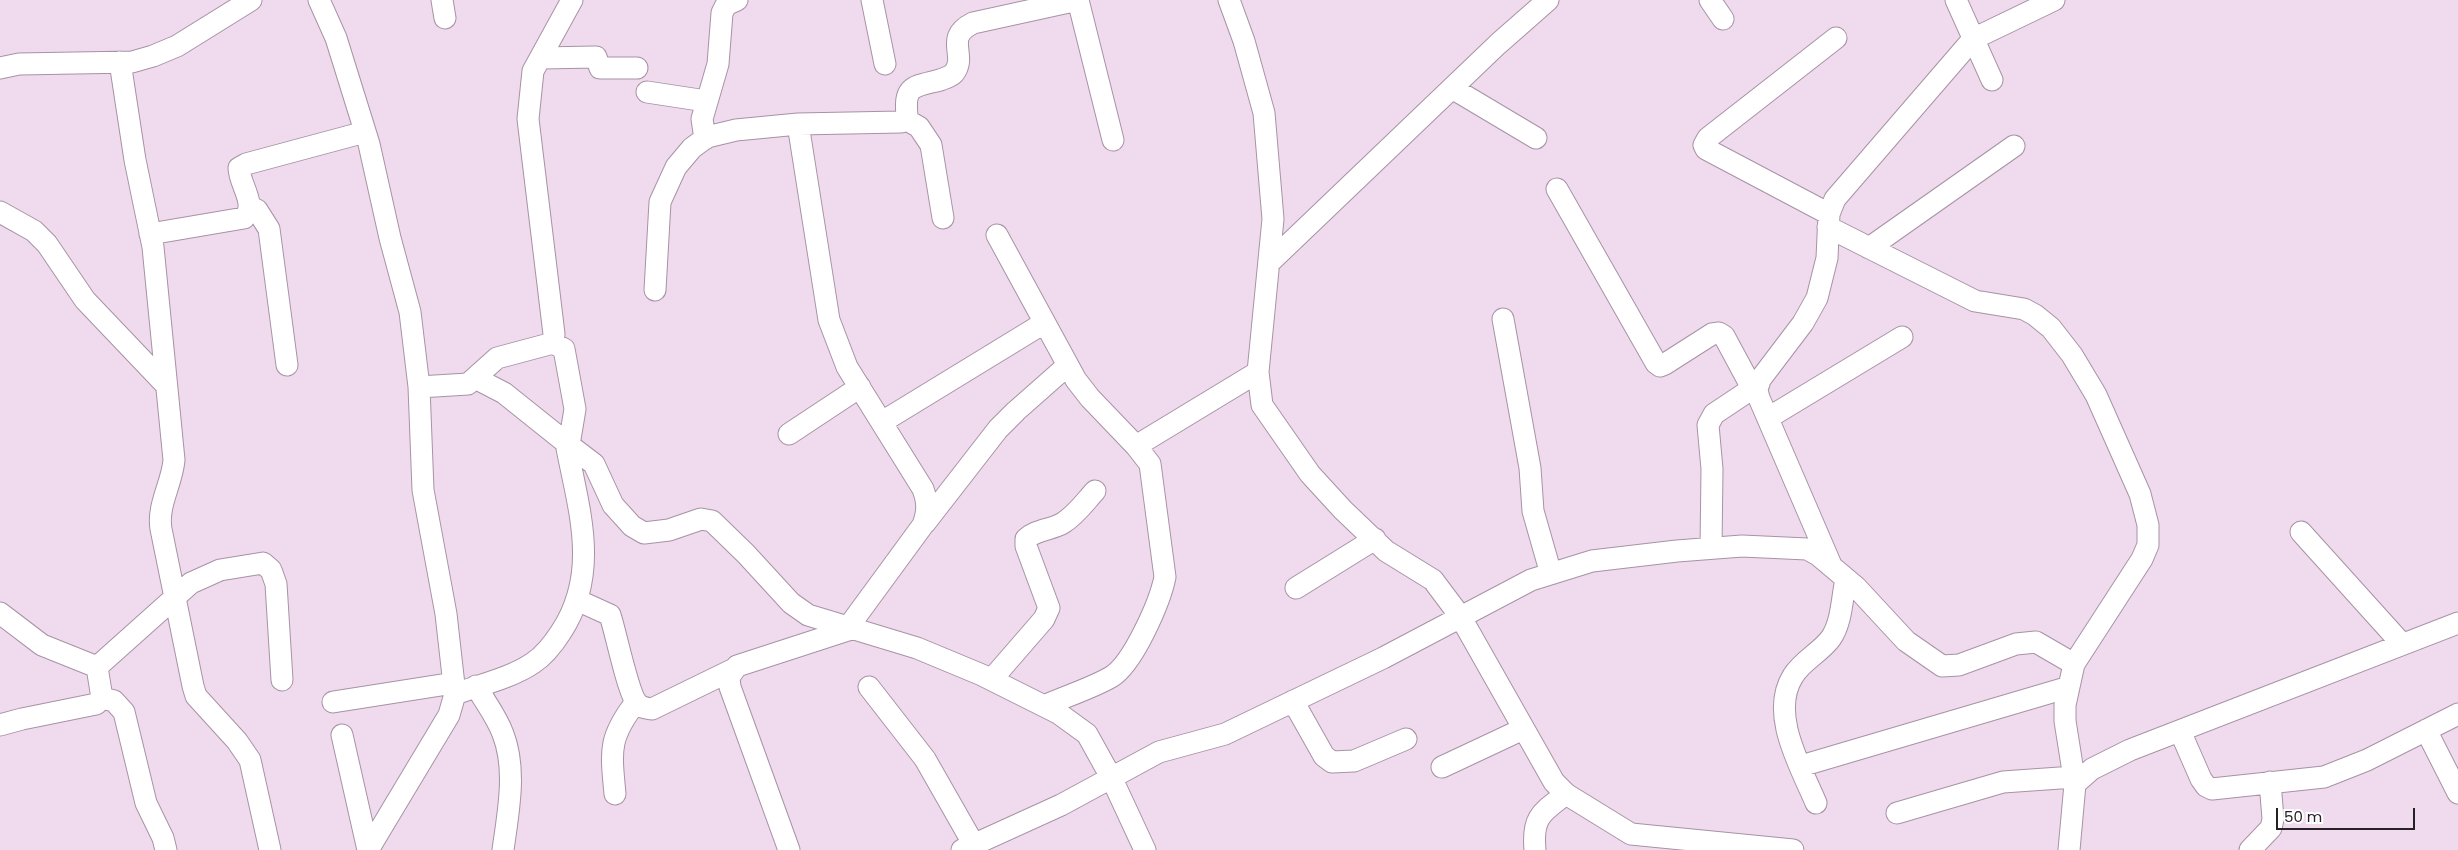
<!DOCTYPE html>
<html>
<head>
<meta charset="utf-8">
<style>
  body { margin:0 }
  #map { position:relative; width:2458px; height:850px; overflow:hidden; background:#f0daee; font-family:Poppins,sans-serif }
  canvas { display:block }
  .scale { position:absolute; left:2276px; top:808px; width:139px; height:22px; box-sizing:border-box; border:2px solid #272027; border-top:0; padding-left:6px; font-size:15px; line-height:18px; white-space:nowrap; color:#272027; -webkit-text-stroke:4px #fff; paint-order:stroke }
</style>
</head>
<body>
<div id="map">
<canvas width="2458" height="850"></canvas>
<div class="scale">50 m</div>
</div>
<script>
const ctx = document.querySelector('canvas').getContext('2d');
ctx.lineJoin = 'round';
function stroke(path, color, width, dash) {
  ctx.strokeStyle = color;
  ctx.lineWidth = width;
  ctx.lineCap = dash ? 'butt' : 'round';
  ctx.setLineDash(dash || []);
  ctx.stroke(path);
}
const minor = new Path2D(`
  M319 0 336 38 369 144 390 238 410 312 419 387
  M442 0 445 18
  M872 0 885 64
  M1078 0 1113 140
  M1229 0 1244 41 1264 113 1273 219 1258 372 1262 405 1310 474 1343 510 1386 551 1433 580 1460 616 1554 782 1566 794 1631 834 1793 850
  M1710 0 1723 19
  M1956 0 1992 80
  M541 58 596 57 600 68H637
  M120 62 135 160 153 247 174 460C172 484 157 505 161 529L193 686 196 696 237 741 250 760 270 850
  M0 68 19 64 132 62 153 56 177 46 251 0
  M1452 88 1536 138
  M647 92 706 101
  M905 119 919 127 931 145 943 218
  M798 124 829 320 847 367 923 489C928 503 928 511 923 525L849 626
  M705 139 702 119 718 64 722 13 726 5 737 0
  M1557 189 1656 363 1660 366 1665 364 1712 334 1719 333 1724 336 1752 388
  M250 207 257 210 269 229 287 365
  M0 212 34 231 47 244 85 300 166 385
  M1829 214 1706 149 1704 145 1708 138 1836 38
  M1828 227 1975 301 2024 309 2035 315 2051 328 2072 355 2096 395 2140 494 2148 525V545L2142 559 2074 664 2065 705V721L2075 784
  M150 234 244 218C258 205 239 184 239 168L246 164 365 132
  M997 235 1076 380 1090 398 1136 446 1150 464 1165 577C1160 602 1133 664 1111 677 1090 689 1066 696 1044 706
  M1869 248 2014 146
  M1269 263 1498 44 1548 0
  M655 290 660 202 676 167 692 148 707 137 736 130 798 124 901 122 907 116C904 85 913 87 940 80 945 78 950 77 954 73 968 55 943 38 973 23L1078 0
  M1503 319 1530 468 1533 511 1551 574
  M553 343 564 349 575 409 569 445 594 464 613 505 632 526 644 533 669 530 701 519 712 521 746 554 791 603 808 615 917 648 982 675 1058 713 1087 734 1112 779 1145 850
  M475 378 504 393 569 445
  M1768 418 1902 337
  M882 422 1044 323
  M789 434 860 387
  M1136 446 1258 372
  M925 523 998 429 1016 411 1067 366
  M2301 532 2402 644
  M1711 548 1712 469 1708 425 1714 414 1759 384
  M1831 565 1759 398 1757 390 1759 381 1803 323 1817 298 1827 258 1829 214 1835 199 1973 39 2054 0
  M1296 588 1375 539
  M577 600 610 615C616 633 628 693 637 703 641 708 646 708 652 709L732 670
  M0 613 42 645 97 667 191 583 220 570 263 563 271 570 276 584 282 680
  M992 679 1044 619 1049 608 1026 546V539C1036 529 1052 530 1063 523 1076 515 1085 502 1095 491
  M476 686C485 702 497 717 503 734 517 770 508 813 503 850
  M869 687 925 759 974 845
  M455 694C480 685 511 678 533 663 545 655 554 643 561 632 601 571 578 508 566 443
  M102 698 114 701 124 712 146 803 163 838 166 850
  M1293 701 1324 756 1332 762 1354 761 1406 739
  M333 702 454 683
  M0 725 22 719 96 704 102 698 97 667
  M2426 730 2458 793
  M2180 731 2201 779 2206 786 2212 789 2324 777 2367 760 2458 714
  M342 735 368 850
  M1801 766 2069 687
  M1442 767 1523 729
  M615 794C611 751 608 738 636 702
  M1816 803C1801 767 1769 714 1793 676 1802 661 1821 652 1831 638 1842 622 1842 597 1846 579
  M1897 813 2003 782 2074 777
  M368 850 449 715 455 694 446 614 423 490 419 387 468 384 497 358 553 343 554 334 528 119 533 71 572 0
  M789 850 730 687 729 677 737 666 854 628
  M962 850 1061 805 1159 752 1225 734 1383 658 1531 580 1592 561 1677 551 1742 546 1807 549 1818 555 1856 587 1906 641 1942 666 1959 665 2016 644 2036 642 2074 664
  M1535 850C1532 817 1541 813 1566 794
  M2069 850 2075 784 2092 769 2130 750 2458 623
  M2250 850 2271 828 2273 819 2270 782`);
stroke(minor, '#a793a5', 23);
stroke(minor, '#fff', 21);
</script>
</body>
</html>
